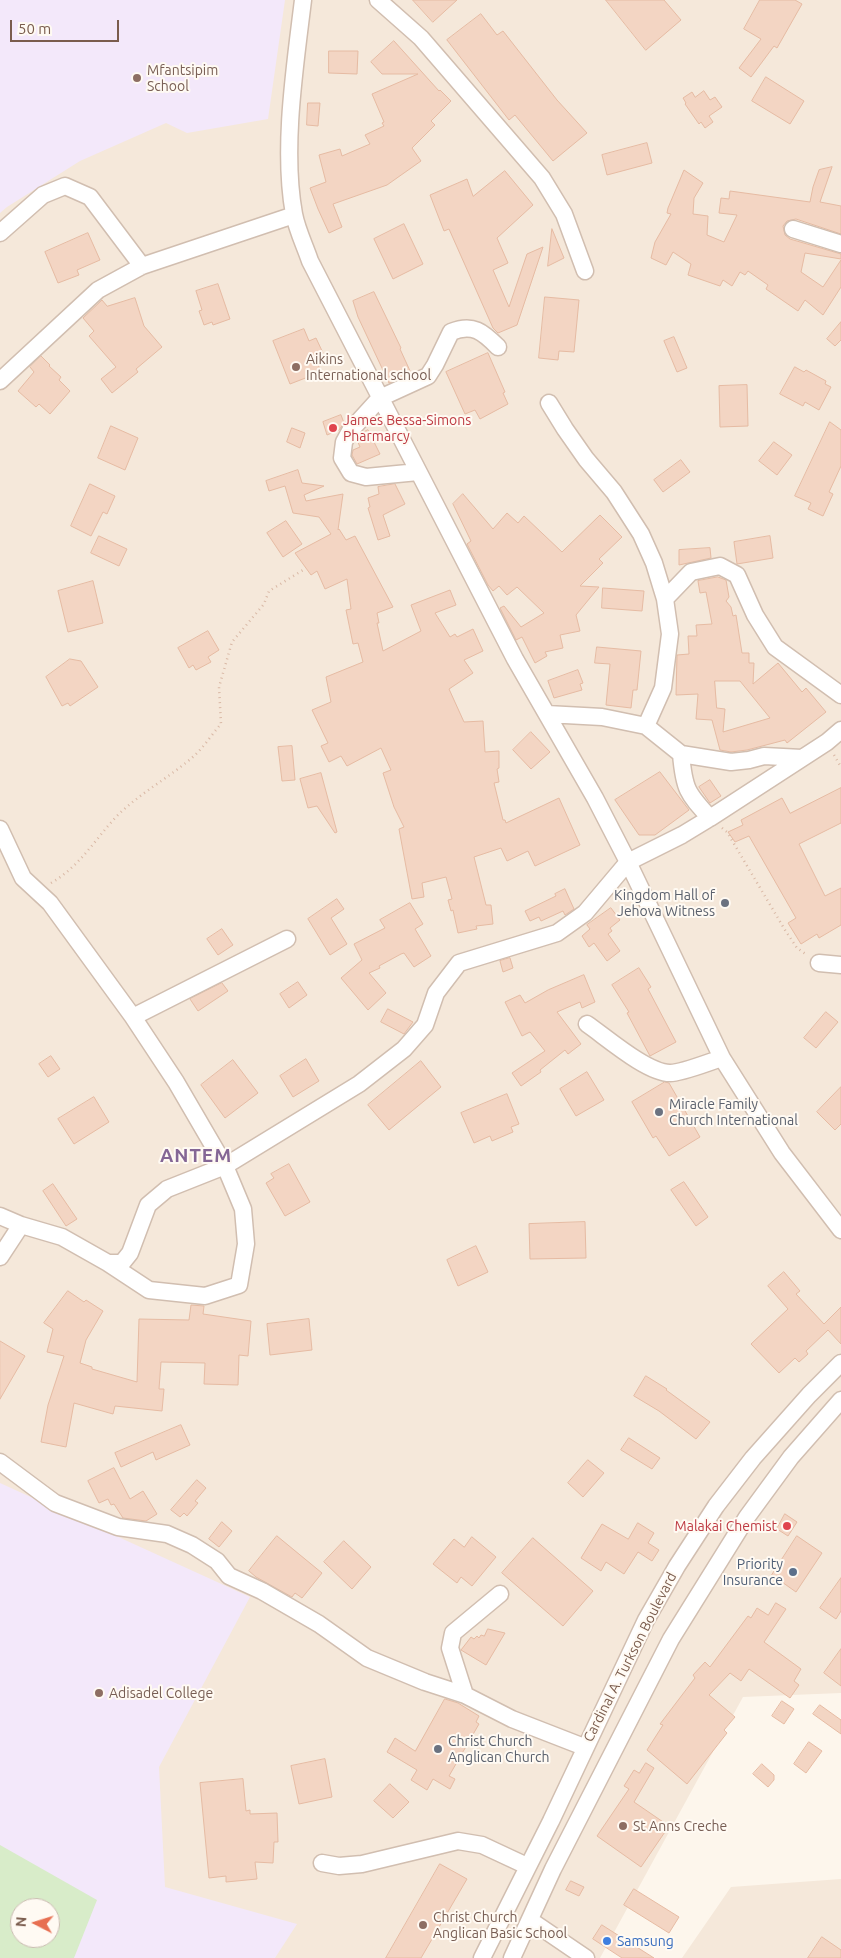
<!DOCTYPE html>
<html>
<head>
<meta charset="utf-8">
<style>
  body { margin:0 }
  #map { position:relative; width:841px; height:1958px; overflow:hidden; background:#fdf6ec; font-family:Ubuntu,sans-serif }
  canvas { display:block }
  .north { position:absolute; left:10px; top:1898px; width:50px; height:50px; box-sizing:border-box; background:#fffaf3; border:1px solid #cabbb1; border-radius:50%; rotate:275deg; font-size:14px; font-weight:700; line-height:20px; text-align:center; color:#7a5c4d }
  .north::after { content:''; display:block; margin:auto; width:18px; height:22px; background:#e76f51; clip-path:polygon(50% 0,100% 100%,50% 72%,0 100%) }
  .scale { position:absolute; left:10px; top:20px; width:109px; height:22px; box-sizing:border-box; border:2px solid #7a5c4d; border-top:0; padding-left:6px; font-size:15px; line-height:18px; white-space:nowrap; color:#7a5c4d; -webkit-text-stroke:4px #fffaf3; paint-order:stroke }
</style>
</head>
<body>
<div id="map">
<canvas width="841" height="1958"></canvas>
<div class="north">N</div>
<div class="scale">50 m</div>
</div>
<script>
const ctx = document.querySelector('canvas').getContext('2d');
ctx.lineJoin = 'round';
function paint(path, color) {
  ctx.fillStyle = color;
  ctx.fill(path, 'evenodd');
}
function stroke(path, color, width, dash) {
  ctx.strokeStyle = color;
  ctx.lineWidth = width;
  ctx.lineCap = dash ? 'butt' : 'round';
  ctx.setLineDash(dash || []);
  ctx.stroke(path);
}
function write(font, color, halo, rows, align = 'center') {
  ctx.font = font + ' Ubuntu,sans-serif';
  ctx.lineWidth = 4;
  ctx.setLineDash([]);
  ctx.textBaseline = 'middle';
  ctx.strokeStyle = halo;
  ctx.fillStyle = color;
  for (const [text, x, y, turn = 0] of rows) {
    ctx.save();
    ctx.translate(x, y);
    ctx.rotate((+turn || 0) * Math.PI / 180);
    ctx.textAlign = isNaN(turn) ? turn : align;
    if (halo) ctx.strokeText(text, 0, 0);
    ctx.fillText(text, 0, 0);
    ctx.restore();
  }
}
paint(new Path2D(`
  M0 0H841V1693L743 1697 600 1958H0ZM20 1908H50V1938H20Z
  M841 1879V1958H682L731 1887Z`), '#f5e8da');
paint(new Path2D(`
  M0 0H285L268 119 187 133 166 123 80 161 7 207 0 213Z
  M0 1483 250 1597 159 1767 165 1887 297 1924 275 1958H0ZM20 1908H50V1938H20Z`), '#f3e8fa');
paint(new Path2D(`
  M0 1845 97 1900 74 1958H0ZM20 1908H50V1938H20Z`), '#d8ecc9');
const building = new Path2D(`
  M413 0H457L433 22Z
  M606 0H664L681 20 646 50Z
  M760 0H795L802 4 777 48 774 46 751 77 739 68 761 39 744 29Z
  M481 14 497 35 503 31 557 100 587 133 553 161 515 115 509 120 447 40Z
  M394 41 439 91 440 90 451 101 431 121 435 125 412 148 421 161 387 185 333 204 342 227 329 233 318 209 310 188 326 182 319 155 340 149 342 156 370 144 365 135 384 126 382 123 384 122 372 94 418 74H382L371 62Z
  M329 51H358L357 74 329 73Z
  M766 77 804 101 790 124 752 101Z
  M704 91 710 100 715 97 722 107 709 116 713 122 705 128 701 122 699 124 685 104 686 103 683 98 692 92 695 97Z
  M308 103H320L318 126 307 125Z
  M647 143 652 163 607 175 602 155Z
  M832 167 820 202 841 206V234L796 219 787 221 783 226 785 235 790 239 841 254V259L805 253 801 272 823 287 841 260V287L823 315 805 300 798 311 766 289 768 285 748 271 745 275 740 272 732 286 723 280 720 286 688 275 691 264 673 252 666 265 651 258 655 242 671 214 667 213 668 208 684 170 703 183 694 198 693 214 708 216 707 235 724 242 737 215 719 213 721 198 729 199 730 191 810 202 813 187 819 170Z
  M505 171 533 205 497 238 508 263 493 270 509 307 527 254 543 247 517 325 498 333 493 328 449 229 444 231 430 195 467 179 473 196Z
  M404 224 423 264 393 279 374 239Z
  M552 229 564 258 548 266Z
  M88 233 100 260 77 270 79 275 58 283 45 252Z
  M218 284 230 319 213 325 212 322 204 325 199 311 202 310 196 291Z
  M374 292 401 348 400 349 411 373 389 383 358 317 353 301Z
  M545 297 579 300 574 352 559 351 558 360 539 358Z
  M135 298 144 326 162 347 136 369 138 372 112 393 101 379 116 367 89 336 94 331 83 318 102 300 107 306Z
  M841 322V340L835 346 827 339Z
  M304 329 309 341 316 338 323 353 315 357 321 372 290 384 273 341Z
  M674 337 687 368 677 372 664 341Z
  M488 353 505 392 503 393 508 404 480 419 475 410 465 414 446 372Z
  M41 356 50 365 49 366 61 377 59 380 70 391 50 414 39 404 36 407 18 391 34 372 30 367Z
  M795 367 804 372 806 370 826 381 825 384 831 387 819 410 805 402 803 406 780 394Z
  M747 385 748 426 720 427 719 386Z
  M341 415 344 423 339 430 327 435 323 422Z
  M830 422 841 430V466L829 492 833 494 823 516 808 509 811 503 795 496Z
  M111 426 138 438 125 470 98 458Z
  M292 428 305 433 300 448 287 442Z
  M368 430 380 454 357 464 352 455 353 450 360 447 357 440 362 433Z
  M774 442 792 455 777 475 759 461Z
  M681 460 690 472 663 492 654 480Z
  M298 470 302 483 324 486 304 495 306 501 343 494 338 530 339 529 346 540 355 536 393 607 377 613 379 623H377L383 651 421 631 411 605 450 590 456 605 435 613 450 637 455 634 457 637 473 629 483 651 464 660 473 673 449 689 464 722 483 721 485 752 499 751V768L497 769 499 782 494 783 503 820H505L506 823 559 798 580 845 535 866 528 851 507 861 501 848 474 857 486 905H491L493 924 476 926 477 929 458 933 453 910 451 911 448 900 452 899 446 877 422 883 424 897 412 899 399 829 404 827 394 807 383 773 391 770 381 748 347 766 341 756 329 762 321 746 328 743 312 710 331 702 326 677 363 662 358 643 353 644 346 610 351 609 347 579 325 589 317 571 311 575 295 553 331 534 319 517 293 513 285 486 269 491 266 481Z
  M90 484 115 496 107 514 103 512 91 536 71 526Z
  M395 484 405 504 383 515 390 536 378 540 368 508 370 507 368 498 379 494 378 487Z
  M463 494 493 529 507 513 518 523 524 516 562 552 600 515 622 537 599 559 603 563 580 586 599 587 576 615 580 631 560 635 563 648 545 652 547 656 535 663 522 637 516 640 500 608 504 606 521 627 544 613 517 587 507 595 499 586 493 591 488 585 467 544 471 541 453 504Z
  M286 521 302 544 283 557 267 533Z
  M99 536 127 549 119 566 91 553Z
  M770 536 773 558 737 564 734 542Z
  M710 548 711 558 679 565V550Z
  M718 577 726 580 729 597 726 601 731 607 733 616 736 615 742 653H749V663H754L753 684 778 663 802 692 806 688 826 712 787 743 785 740 747 750 731 752 720 750 712 720 696 719 698 694 676 695 677 655 689 654 688 636H697L696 625 712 624 706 592 700 593 698 581ZM715 681H740L770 718 723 732 725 709 717 708Z
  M93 581 103 623 68 632 58 591Z
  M603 588 644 591 642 611 602 608Z
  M208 631 219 650 208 657 211 662 196 670 193 665 189 668 178 648Z
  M597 647 641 651 637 690H633L631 708 606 705 610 664 595 663Z
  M70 659 81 661 98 687 70 706 68 703 62 706 46 677Z
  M578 670 583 683 580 684 582 690 554 698 548 681Z
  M531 732 550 752 531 769 513 750Z
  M292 746 295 780 282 781 278 747Z
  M660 772 689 810 655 835H639L615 800Z
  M321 773 337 832 335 833 317 806 308 808 300 779Z
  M710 780 721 796 710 803 699 787Z
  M841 788V823L799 844 825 896 841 888V925L819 938 817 934 801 944 788 923 796 918 749 836 735 842 728 832 743 825 741 820 782 798 790 813Z
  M565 889 574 909 565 915 563 911 541 921 539 917 530 921 525 911 556 896 555 894Z
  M337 899 344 909 331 918 347 944 330 955 308 919Z
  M410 903 423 924 415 929 431 956 414 967 404 953 401 954 379 966 380 968 369 973 386 993 368 1010 341 978 362 960 354 944 385 928 380 920Z
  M611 908 620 920 610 928 612 931 608 934 620 951 607 961 594 943 589 947 582 936 590 929 587 925Z
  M222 929 233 945 218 955 207 939Z
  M510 958 513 968 503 972 500 961Z
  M639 968 651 987 648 989 676 1042 650 1056 627 1013 629 1012 612 985Z
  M584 975 595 1002 582 1008 580 1002 557 1012 581 1044 568 1054 565 1050 540 1070 541 1072 521 1086 512 1073 545 1051 530 1032 522 1036 505 1002 520 995 525 1003 548 990Z
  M298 982 307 995 289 1008 280 994Z
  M222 983 228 991 198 1011 190 999Z
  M388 1009 413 1022 404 1034 381 1022Z
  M826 1012 838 1022 816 1048 804 1038Z
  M51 1056 60 1069 48 1077 39 1064Z
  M306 1059 319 1081 293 1097 280 1076Z
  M233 1060 258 1093 225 1118 201 1085Z
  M421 1061 441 1087 389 1130 368 1105Z
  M587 1072 604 1100 576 1116 560 1089Z
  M665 1082 669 1083 700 1137 669 1156 656 1136 653 1138 632 1102Z
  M841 1087V1124L835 1130 817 1112Z
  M507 1094 519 1124 511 1127 513 1132 492 1141 490 1136 474 1143 461 1113Z
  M94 1097 109 1122 74 1144 58 1119Z
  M289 1164 310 1202 285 1216 266 1183 274 1178 271 1174Z
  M684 1182 708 1217 696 1226 671 1190Z
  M53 1184 77 1219 66 1226 43 1191Z
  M585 1222 586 1258 530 1259 529 1224Z
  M476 1246 488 1272 458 1286 447 1260Z
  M784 1272 800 1291 796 1294 824 1324 841 1307V1344L828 1330 806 1351 808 1354 799 1362 795 1358 779 1373 751 1344 788 1309 768 1286Z
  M68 1291 84 1302 86 1300 103 1311 86 1340 80 1363 92 1367V1369L137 1382 139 1319 189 1320 191 1305 204 1306 203 1314 251 1321 248 1356 239 1355 238 1385 204 1384 205 1363 161 1362 159 1389H164L162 1411 115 1406 113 1414 74 1403 66 1447 41 1442 48 1405 64 1356 47 1352 53 1329 44 1323Z
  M309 1319 312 1350 270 1355 267 1324Z
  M0 1341 25 1356 0 1399Z
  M646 1376 667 1389 666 1390 710 1422 696 1439 659 1411 634 1396Z
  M181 1425 190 1445 156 1460 153 1452 121 1467 115 1453Z
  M629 1438 660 1458 652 1469 621 1450Z
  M588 1460 604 1473 583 1497 568 1483Z
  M114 1468 130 1499 143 1491 157 1514 146 1521 123 1518 114 1504 111 1505 108 1499 99 1503 88 1481Z
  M197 1480 206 1488 195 1501 198 1503 187 1516 184 1513 180 1517 171 1510Z
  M785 1514 797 1522 788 1536 777 1529Z
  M222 1522 232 1531 219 1547 209 1539Z
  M638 1523 654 1533 648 1543 659 1550 652 1561 638 1552 624 1574 606 1562 601 1571 581 1558 602 1524 628 1539Z
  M277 1536 322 1573 302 1598 295 1593 292 1597 256 1577 249 1571Z
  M797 1536 822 1553 796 1592 772 1575Z
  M472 1537 496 1557 472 1586 461 1577 457 1583 433 1564 454 1539 464 1547Z
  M533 1538 593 1591 563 1626 502 1573Z
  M344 1541 371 1567 352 1589 324 1562Z
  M841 1578V1611L836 1619 820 1608Z
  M776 1603 786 1609 764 1642 801 1669 794 1681 799 1685 790 1698 749 1669 741 1681 730 1673 709 1695 735 1717 724 1730 727 1733 687 1784 647 1750 663 1725 660 1724 695 1678 693 1675 705 1662 710 1667 748 1616 751 1618 757 1608 768 1615Z
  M488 1629 505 1633 486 1665 461 1650 471 1637 474 1639 477 1636 479 1638 481 1635 484 1636Z
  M841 1649V1686L824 1673Z
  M445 1699 458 1703 479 1716 476 1722 479 1724 449 1776 455 1779 450 1789 433 1779 427 1790 411 1780 417 1770 387 1752 395 1738 415 1751Z
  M782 1701 794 1709 784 1724 772 1716Z
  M820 1705 841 1720V1734L813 1714Z
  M809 1742 822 1751 806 1773 794 1764Z
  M325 1759 332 1797 299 1804 291 1766Z
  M646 1763 654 1768 634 1802 669 1826 641 1867 597 1836 629 1789 624 1786 634 1770 639 1773Z
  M762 1764 774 1775V1780L768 1787 753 1774Z
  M243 1779 246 1811 250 1810V1814L277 1813 278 1842H274L273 1863 255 1862 257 1879 226 1882V1876L209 1878 200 1783Z
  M390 1784 409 1802 393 1818 374 1801Z
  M440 1864 467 1879 421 1958H386Z
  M571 1881 584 1887 579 1896 566 1890Z
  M634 1889 679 1917 669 1933 624 1905Z
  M602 1925 654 1958H622L593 1939Z
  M822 1937 841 1950V1958H808Z`);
paint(building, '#f3d5c3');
stroke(building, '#e6bba3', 1);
const minor = new Path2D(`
  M303 0C295 66 282 149 294 214 297 230 305 246 310 261L515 659 595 798 628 862 682 835 710 818 827 742 841 730
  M378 0 421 38 542 178 564 214 585 271
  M793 229 841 244
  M0 233 43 195 65 186 90 197 142 266
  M0 381 98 290 142 266 294 215
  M549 403 565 429 586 459 614 492 641 534 654 563 665 599 670 634 663 688 646 726
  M418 472 366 477 351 473 342 458 344 442 350 431 380 398 428 376 435 365 451 332C473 323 483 332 498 347
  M665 599 691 572 720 566 737 575 755 615 775 647 841 695
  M547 714 602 717 646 726 681 754C684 789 687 793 710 818
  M681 754 731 762 749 760 764 756 802 758
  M0 829 23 878 50 903 133 1017 176 1082 225 1166 243 1209 246 1244 239 1285 205 1296 149 1290 108 1263
  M819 963 841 965
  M133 1017 287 939
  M587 1024C606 1037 647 1073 670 1073 682 1073 709 1062 722 1058
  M0 1216 21 1225 62 1237 108 1263H122L130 1253 148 1205 167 1189 225 1166 359 1084 404 1049 425 1025 436 993 459 963 557 933 585 913 628 862 722 1058 782 1153 841 1230
  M0 1257 21 1225
  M0 1462 55 1503 118 1527 167 1534 192 1545 217 1561 229 1576 262 1591 319 1624 367 1658 425 1682 465 1695 512 1719 584 1747
  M465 1695 450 1648 453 1633 500 1594
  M322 1863 339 1866 362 1864 458 1841 482 1845 527 1866
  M530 1920 586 1958
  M482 1958 551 1821 646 1620 677 1566 716 1506 753 1458 809 1395 841 1363
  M512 1958 553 1869 671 1639 747 1517 791 1457 841 1400`);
stroke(minor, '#d1beb0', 19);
stroke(new Path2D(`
  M834 755 841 767
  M722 828 727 832 785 930 797 948 807 955
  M51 883C79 867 94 841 115 818 138 794 169 778 194 756 204 747 212 734 221 724L219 687 232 642 264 604 269 591 303 570`), '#d9b8a5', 2.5, [1, 4]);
stroke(minor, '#fff', 16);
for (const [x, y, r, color] of [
  [137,78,5,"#8d6e63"],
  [296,367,5,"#8d6e63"],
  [333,428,5,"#e0444e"],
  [725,903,5,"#6b7280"],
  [659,1112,5,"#6b7280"],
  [787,1526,5,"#e0444e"],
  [793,1572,5,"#5c6f8a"],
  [99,1693,5,"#8d6e63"],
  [438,1749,5,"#6b7280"],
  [623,1826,5,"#8d6e63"],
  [423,1925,5,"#8d6e63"],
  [607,1941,5,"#3f7fe0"]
]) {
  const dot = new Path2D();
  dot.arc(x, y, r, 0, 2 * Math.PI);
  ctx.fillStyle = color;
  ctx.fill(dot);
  stroke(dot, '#fffaf3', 2);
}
write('14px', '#785e54', '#fffaf3', [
  ["Mfantsipim",147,70],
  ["School",147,86],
  ["Aikins",306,359],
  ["International school",306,375],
  ["Adisadel College",109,1693],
  ["St Anns Creche",633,1826],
  ["Christ Church",433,1917],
  ["Anglican Basic School",433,1933]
], 'left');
write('14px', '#be3a42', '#fffaf3', [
  ["James Bessa-Simons",343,420],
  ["Pharmarcy",343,436],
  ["Malakai Chemist",777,1526,"right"]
], 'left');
write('14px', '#5b616d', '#fffaf3', [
  ["Kingdom Hall of",715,895,"right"],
  ["Jehova Witness",715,911,"right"],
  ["Miracle Family",669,1104],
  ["Church International",669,1120],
  ["Christ Church",448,1741],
  ["Anglican Church",448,1757]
], 'left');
write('14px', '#4e5e75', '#fffaf3', [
  ["Priority",783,1564],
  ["Insurance",783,1580]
], 'right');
write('14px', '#7a5c4d', '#fffaf3', [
  ["Cardinal A. Turkson Boulevard",630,1657,-63]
]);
write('14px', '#366cbe', '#fffaf3', [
  ["Samsung",617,1941]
], 'left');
ctx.letterSpacing = '1px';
write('bold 19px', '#846695', '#fffaf3', [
  ["ANTEM",196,1156]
]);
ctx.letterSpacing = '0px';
</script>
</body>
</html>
